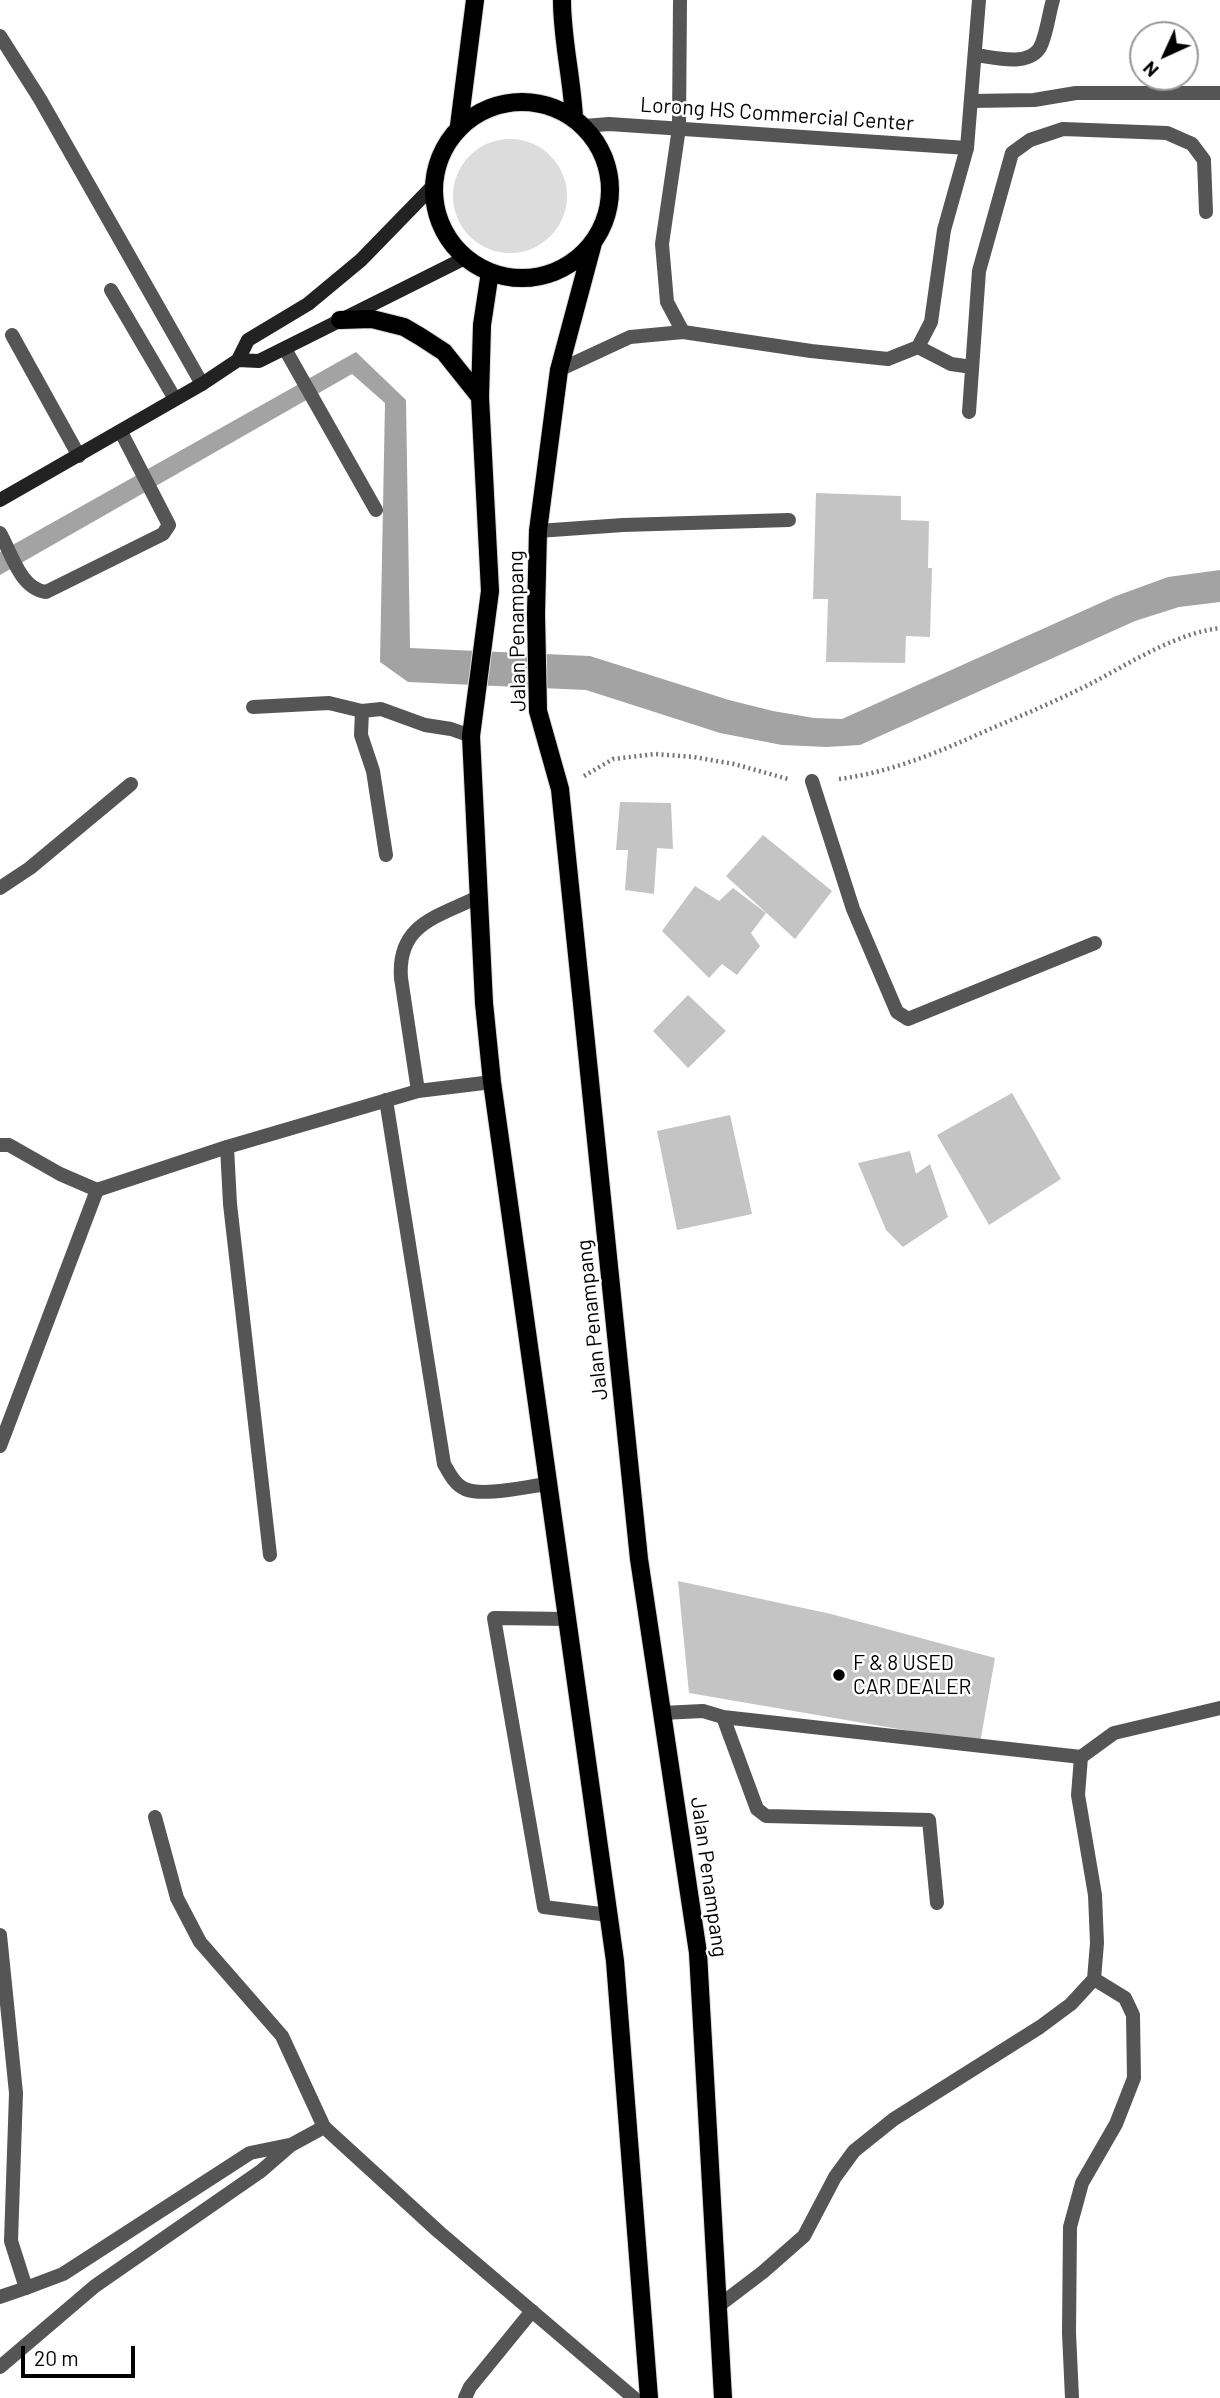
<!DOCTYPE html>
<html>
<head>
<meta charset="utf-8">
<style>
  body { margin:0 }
  #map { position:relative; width:1220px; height:2398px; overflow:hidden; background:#fff; font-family:Barlow,sans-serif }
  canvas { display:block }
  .north { position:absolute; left:1129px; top:21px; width:70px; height:70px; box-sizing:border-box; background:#fff; border:2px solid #999; border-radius:50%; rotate:225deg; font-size:19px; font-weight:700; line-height:28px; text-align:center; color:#000 }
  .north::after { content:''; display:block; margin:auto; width:24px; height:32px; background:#000; clip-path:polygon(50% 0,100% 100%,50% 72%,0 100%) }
  .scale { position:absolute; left:21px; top:2346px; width:114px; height:32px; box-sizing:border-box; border:4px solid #000; border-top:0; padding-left:9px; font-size:21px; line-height:24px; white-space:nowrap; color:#000; -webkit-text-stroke:5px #fff; paint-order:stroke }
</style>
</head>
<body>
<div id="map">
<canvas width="1220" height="2398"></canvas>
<div class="north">N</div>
<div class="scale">20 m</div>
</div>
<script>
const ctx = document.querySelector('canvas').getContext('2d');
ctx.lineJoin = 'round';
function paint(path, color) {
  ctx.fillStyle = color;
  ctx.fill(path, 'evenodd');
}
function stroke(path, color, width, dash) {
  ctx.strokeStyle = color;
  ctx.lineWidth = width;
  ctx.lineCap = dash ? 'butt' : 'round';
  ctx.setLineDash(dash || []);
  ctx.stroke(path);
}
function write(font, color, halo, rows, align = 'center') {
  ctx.font = font + ' Barlow,sans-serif';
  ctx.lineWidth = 5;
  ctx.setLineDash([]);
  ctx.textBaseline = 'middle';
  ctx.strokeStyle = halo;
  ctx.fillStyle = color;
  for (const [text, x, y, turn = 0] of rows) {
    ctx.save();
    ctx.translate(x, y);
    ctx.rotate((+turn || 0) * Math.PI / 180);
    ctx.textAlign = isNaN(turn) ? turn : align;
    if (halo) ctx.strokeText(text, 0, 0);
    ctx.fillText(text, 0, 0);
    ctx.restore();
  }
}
paint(new Path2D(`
  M453 196a57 57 0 1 1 114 0a57 57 0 1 1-114 0Z`), '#dcdcdc');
paint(new Path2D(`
  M356 352 406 400 410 648 590 656 729 700 773 711 814 718 842 719 1116 596 1168 577 1220 570V602L1179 607 1135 621 860 745 827 747 782 745 720 733 586 690 408 682 380 662 385 403 352 374 0 575V552Z`), '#a3a3a3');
paint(new Path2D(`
  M816 493 901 496V520L929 521 928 568H932L930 637 906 636 905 663 826 662 828 599H813Z
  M620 802 671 803 673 849 657 848 654 894 625 890 628 850H616Z
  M763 835 832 891 795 939 726 876Z
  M695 886 719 901 733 888 766 913 751 933 760 946 737 975 722 964 709 978 662 931Z
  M688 995 726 1031 688 1068 653 1031Z
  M1012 1093 1061 1179 989 1225 937 1135Z
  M730 1115 752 1214 677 1230 657 1131Z
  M910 1151 916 1174 930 1164 948 1217 903 1247 886 1230 858 1163Z
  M678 1581 831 1614 995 1658 980 1743 689 1693Z`), '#c4c4c4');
const primary = new Path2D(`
  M562 0C562 40 572 78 574 118
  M434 190a88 88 0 1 1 176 0a88 88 0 1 1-176 0Z
  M459 126 475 0
  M593 243 559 370 538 531 536 614 538 711 560 789 639 1559 698 1953 723 2398
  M490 272 482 325 480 397 490 591 471 736 484 1003 492 1082 615 1961 649 2398
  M340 320 372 319 404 327 421 337 444 352 480 397`);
stroke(primary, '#dbdbdb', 20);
stroke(new Path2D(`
  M584 776 613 759 655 754 694 757 734 764 788 779
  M839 779C893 772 941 751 990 729 1023 715 1056 701 1088 685 1129 664 1173 634 1220 628`), '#777', 4.5, [2, 3.5]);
stroke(new Path2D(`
  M680 0 679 128 662 244 667 302 683 332
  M975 55C993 57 1026 67 1039 49 1046 39 1049 12 1053 0
  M967 148 979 0
  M111 290 175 399
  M12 335 79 456
  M918 347 951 364 972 367
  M285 349 376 510
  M969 412 979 271 1012 153 1030 140 1063 129 1167 133 1192 144 1204 160 1206 212
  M538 531 623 525 789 520
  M0 533C11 552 20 589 46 592L163 534 169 525 121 432
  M253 707 329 703 362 711 381 709 425 725 451 729 471 736
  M362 711 361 735 373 771 386 855
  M812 781 853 909 897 1012 908 1019 1095 943
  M0 888 30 868 131 784
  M418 1091 401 978C397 924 437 917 478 897
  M386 1100 444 1464C449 1473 455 1485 465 1489 483 1497 528 1486 548 1484
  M0 1145H9L60 1174 97 1190 0 1446
  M227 1147 230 1204 270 1555
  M567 1619 494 1618 544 1907 609 1915
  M662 1713 703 1711 723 1717 1081 1757
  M723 1717 757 1809 766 1816 929 1820 937 1903
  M155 1817 177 1898 200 1942 282 2036 324 2127
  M0 2297 26 2288
  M465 2398 470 2387 532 2311`), '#555', 14);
stroke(new Path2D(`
  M0 36 40 99 202 384
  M971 101 1034 100 1076 93H1220
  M559 370 630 337 683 332 811 351 888 359 918 347 931 322 944 230 967 148 609 124 584 126
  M97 1190 227 1147 418 1091 492 1082
  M0 1935 16 2093 11 2241 26 2288 63 2274 250 2153 289 2145
  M717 2307 763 2272 804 2236 835 2177 854 2151 894 2119 1040 2027 1071 2004 1094 1979 1097 1943 1095 1895 1078 1795 1081 1757 1114 1733 1220 1708
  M0 2367 95 2286 261 2171 291 2145 324 2127 439 2232 634 2398
  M1072 2398 1069 2333 1070 2227 1082 2183 1116 2124 1134 2078 1133 2015 1125 1998 1094 1979`), '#555', 14);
stroke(new Path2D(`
  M238 360 259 361 465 258
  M0 500 202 384 238 360 248 340 308 304 361 260 433 186`), '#222', 14);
stroke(primary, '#000', 18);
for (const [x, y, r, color] of [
  [839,1675,7,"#000"]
]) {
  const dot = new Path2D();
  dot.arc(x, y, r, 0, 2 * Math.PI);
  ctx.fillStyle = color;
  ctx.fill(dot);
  stroke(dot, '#fff', 2.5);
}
write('21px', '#000', '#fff', [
  ["Lorong HS Commercial Center",777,114,4],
  ["Jalan Penampang",517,631,-91],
  ["Jalan Penampang",592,1320,-96],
  ["Jalan Penampang",709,1877,82]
]);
write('21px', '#000', '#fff', [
  ["F & 8 USED",853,1663],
  ["CAR DEALER",853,1687]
], 'left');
</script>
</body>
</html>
